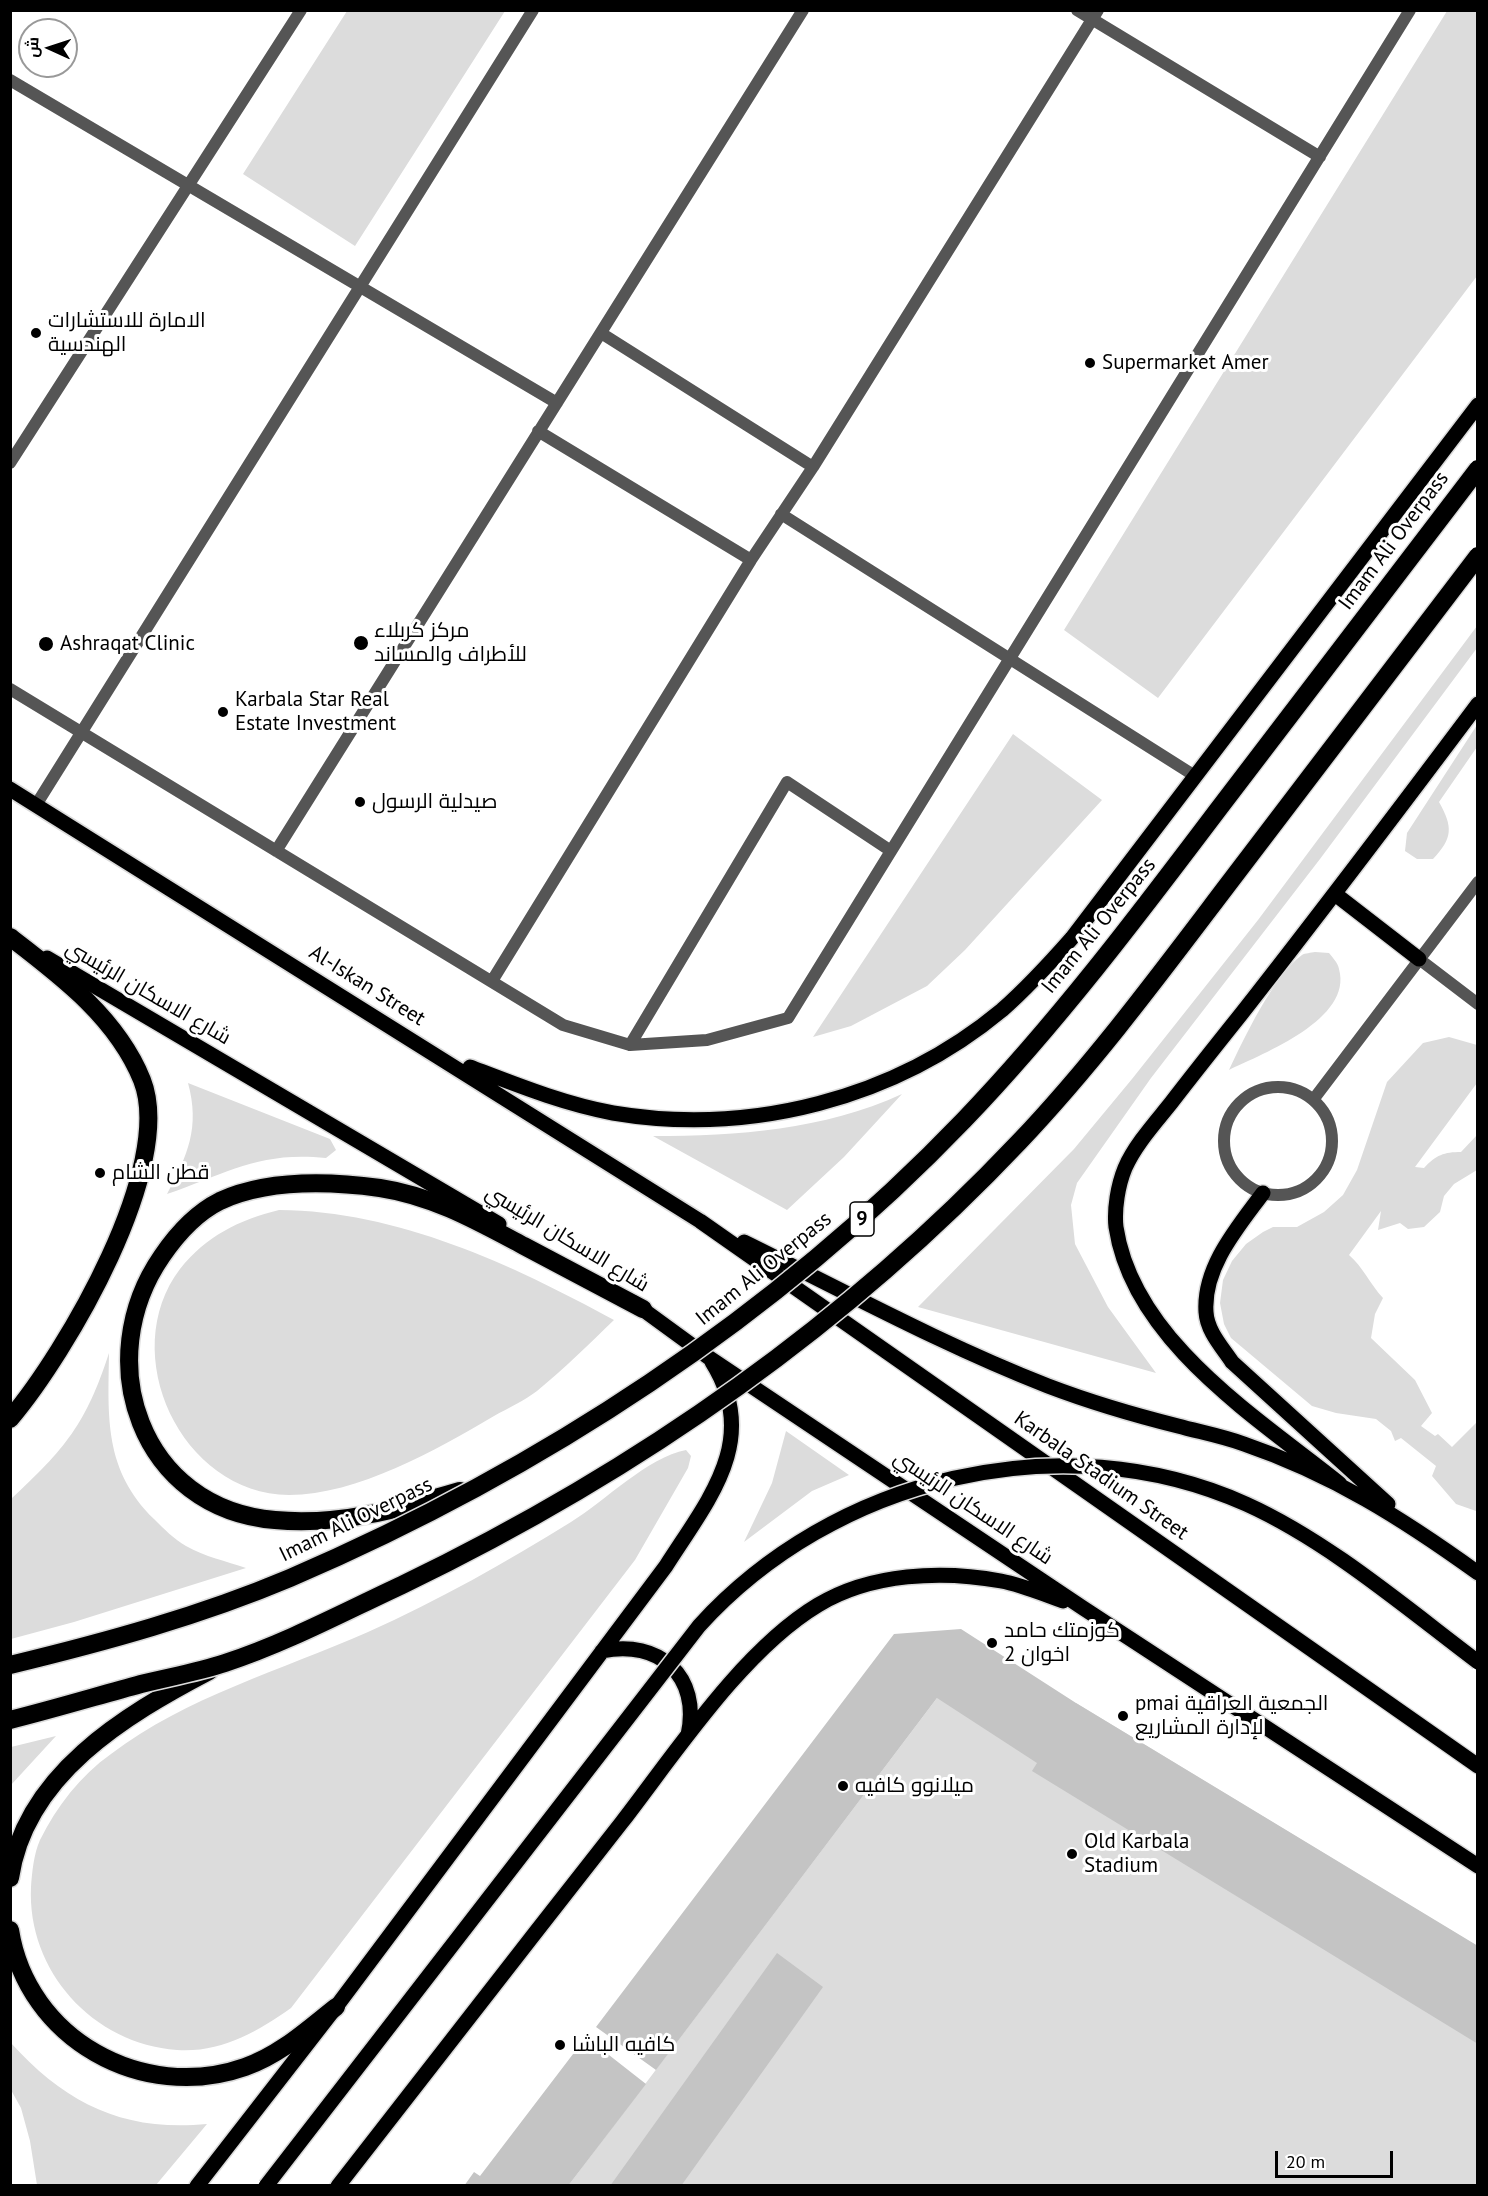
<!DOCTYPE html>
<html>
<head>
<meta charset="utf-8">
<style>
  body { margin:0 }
  #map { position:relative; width:1488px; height:2196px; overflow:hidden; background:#fff; font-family:"PT Sans",Cairo,sans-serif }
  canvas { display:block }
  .frame { position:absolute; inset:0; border:12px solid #000; pointer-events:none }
  .north { position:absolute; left:18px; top:18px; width:60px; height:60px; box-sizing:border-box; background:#fff; border:2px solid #999; border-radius:50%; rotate:273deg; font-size:16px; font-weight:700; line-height:24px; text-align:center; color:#000 }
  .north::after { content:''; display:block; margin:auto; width:21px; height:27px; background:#000; clip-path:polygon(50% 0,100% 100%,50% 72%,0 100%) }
  .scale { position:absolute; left:1275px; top:2151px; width:118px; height:27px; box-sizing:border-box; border:3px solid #000; border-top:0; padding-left:8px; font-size:18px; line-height:21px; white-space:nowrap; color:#000; -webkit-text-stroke:4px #fff; paint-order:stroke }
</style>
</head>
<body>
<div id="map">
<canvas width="1488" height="2196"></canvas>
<div class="frame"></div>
<div class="north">ش</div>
<div class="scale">20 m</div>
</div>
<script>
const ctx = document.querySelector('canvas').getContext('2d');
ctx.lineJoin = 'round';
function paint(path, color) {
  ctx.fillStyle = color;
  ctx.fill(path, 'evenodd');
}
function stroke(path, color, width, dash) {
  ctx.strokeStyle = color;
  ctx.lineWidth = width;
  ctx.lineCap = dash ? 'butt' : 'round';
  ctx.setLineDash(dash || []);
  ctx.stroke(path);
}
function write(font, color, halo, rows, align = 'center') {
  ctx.font = font + ' "PT Sans",Cairo,sans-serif';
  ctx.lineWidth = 6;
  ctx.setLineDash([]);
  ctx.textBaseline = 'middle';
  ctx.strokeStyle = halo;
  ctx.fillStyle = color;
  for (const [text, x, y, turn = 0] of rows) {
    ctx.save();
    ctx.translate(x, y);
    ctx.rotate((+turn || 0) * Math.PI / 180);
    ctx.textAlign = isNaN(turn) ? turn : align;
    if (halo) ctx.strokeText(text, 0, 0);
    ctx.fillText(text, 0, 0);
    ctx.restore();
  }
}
paint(new Path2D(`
  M347 11H505L355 246 243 174Z
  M1447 11H1477V276L1158 698 1064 630Z
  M1477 626V648L1320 859 1151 1078 1077 1183 1071 1205 1075 1244 1108 1307 1156 1373 918 1307 1074 1149 1132 1079 1258 920Z
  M1477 725V747L1439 802C1453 827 1453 838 1433 859H1417L1405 851 1407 833Z
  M1013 734 1102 800 965 950 927 986 851 1026 813 1037Z
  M1315 952 1329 953C1332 957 1338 963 1339 969 1353 1019 1264 1053 1229 1070 1243 1040 1275 973 1302 955 1305 953 1311 953 1315 952Z
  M1449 1037 1477 1045V1083L1415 1167 1424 1168C1436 1155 1444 1152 1461 1152L1477 1135V1170L1454 1184 1444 1196 1440 1212 1424 1227 1408 1229 1400 1223 1378 1230 1381 1211 1349 1255C1363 1267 1370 1284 1383 1298L1375 1314 1371 1338 1415 1380 1432 1413 1421 1426 1435 1436 1438 1434 1452 1447 1477 1422 1476 1511 1456 1504 1432 1476 1436 1466 1401 1438 1395 1441 1391 1431 1376 1419 1336 1413 1312 1406 1231 1338 1224 1324 1220 1303 1223 1280 1232 1261 1246 1244 1263 1232 1273 1227H1297L1324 1212 1343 1195 1357 1170 1387 1082 1423 1043Z
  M188 1083 330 1139 336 1150 326 1158C259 1151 228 1173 167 1194 188 1155 200 1127 188 1083Z
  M902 1094 844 1157 787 1210 653 1136C738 1136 823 1130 902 1094Z
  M279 1210C398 1211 511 1264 614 1320 589 1344 564 1369 537 1391 524 1401 508 1408 494 1416 436 1450 357 1495 289 1495 181 1494 116 1353 180 1269 206 1236 239 1220 279 1210Z
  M109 1353C108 1418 104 1470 154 1519 164 1529 174 1539 186 1546 205 1557 226 1561 246 1568L74 1622 11 1639V1499C65 1449 86 1424 109 1353Z
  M786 1431 849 1475 812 1491 744 1542 772 1483Z
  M686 1450 691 1456 688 1468 635 1560 291 2008C257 2032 221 2053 177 2050 93 2044 27 1971 31 1887 32 1872 34 1853 40 1840 57 1806 80 1776 111 1754 186 1697 282 1670 368 1632 438 1601 506 1562 571 1522 605 1501 648 1457 686 1450Z
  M937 1698 1076 1703 1477 1946V2185L568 2186Z
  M56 1736 11 1785V1747Z
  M11 2043C66 2104 124 2132 207 2124L156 2185H37L30 2141 21 2108 11 2090Z`), '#dcdcdc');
paint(new Path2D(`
  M961 1629 1076 1703 1478 1946V2044L1032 1771 1037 1763 937 1698 656 2070 596 2027 894 1634Z
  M777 1953 823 1987 681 2186H610Z
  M586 2037 646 2084 568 2186H464L474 2172 480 2176Z`), '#c4c4c4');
const primary = new Path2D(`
  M10 789 700 1221 1478 1766
  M1335 894 1419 959
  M47 958 499 1224
  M470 1067C517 1085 564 1104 613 1113 750 1136 895 1099 1002 1010 1027 988 1050 963 1072 938L1478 405
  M1263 1193C1238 1227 1203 1267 1206 1312 1207 1331 1222 1347 1232 1362L1388 1504
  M744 1242C844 1291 943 1345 1048 1386 1090 1402 1134 1415 1178 1426 1200 1432 1222 1436 1244 1444 1332 1474 1403 1519 1478 1573
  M634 1303 708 1357 1083 1608 1478 1866
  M1340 1484C1258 1418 1133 1341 1116 1227 1114 1209 1118 1185 1125 1168 1135 1145 1155 1123 1171 1103 1194 1073 1218 1043 1242 1013 1322 911 1400 808 1478 704
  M602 1651C659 1639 701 1676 688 1735
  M197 2186 336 2007 666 1566C708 1500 761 1440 712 1362
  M338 2186C433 2064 527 1943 622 1822 676 1752 743 1650 818 1605 871 1573 942 1570 1001 1581 1022 1585 1043 1594 1063 1601`);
const highway = new Path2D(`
  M10 937C61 976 117 1018 142 1080 176 1166 66 1353 10 1419
  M460 1491C399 1509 339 1526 275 1520 140 1509 90 1360 162 1256 177 1234 196 1213 220 1201 268 1179 328 1181 380 1188 433 1196 477 1221 524 1246 564 1267 604 1288 643 1309
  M10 1878C25 1775 125 1715 209 1671
  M10 1930C27 2039 143 2103 245 2067 280 2055 308 2029 336 2007`);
stroke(primary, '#dbdbdb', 18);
stroke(highway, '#dbdbdb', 21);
stroke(new Path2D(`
  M1419 959 1478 1004`), '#555', 12);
stroke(new Path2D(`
  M1077 10 1320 157
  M10 80 557 403
  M601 333 813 467
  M538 431 751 560
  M10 463 301 10
  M781 514 1195 776
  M10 689 563 1025 630 1045 707 1040 788 1018 1410 10
  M36 805 533 10
  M276 851 803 10
  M492 981 751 560 813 467 1098 10
  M630 1045 787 782 891 851
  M1224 1141a54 54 0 1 1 108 0a54 54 0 1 1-108 0Z
  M1313 1100 1478 882`), '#555', 12);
stroke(primary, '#000', 15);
stroke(highway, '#000', 18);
const primaryBridge = new Path2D(`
  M266 2186 699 1626C833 1478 1061 1421 1246 1504 1328 1541 1405 1607 1478 1662`);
const highwayBridge = new Path2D(`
  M10 1665C105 1642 200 1616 290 1578 541 1470 774 1318 964 1120 1056 1024 1137 917 1217 811 1304 697 1391 583 1478 469
  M10 1720C54 1709 97 1696 141 1684 169 1677 198 1672 225 1663 286 1643 344 1612 402 1585 632 1474 843 1328 1019 1142 1094 1063 1160 974 1226 887 1310 777 1394 667 1478 556`);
stroke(primaryBridge, '#dbdbdb', 18, []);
stroke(highwayBridge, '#dbdbdb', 21, []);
stroke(primaryBridge, '#000', 15);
stroke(highwayBridge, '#000', 18);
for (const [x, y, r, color] of [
  [36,333,6,"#000"],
  [1090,363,6,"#000"],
  [361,643,8,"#000"],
  [46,644,8,"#000"],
  [223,712,6,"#000"],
  [360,802,6,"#000"],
  [100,1173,6,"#000"],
  [992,1643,6,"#000"],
  [1123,1716,6,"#000"],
  [843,1786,6,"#000"],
  [1072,1854,6,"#000"],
  [560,2045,6,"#000"]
]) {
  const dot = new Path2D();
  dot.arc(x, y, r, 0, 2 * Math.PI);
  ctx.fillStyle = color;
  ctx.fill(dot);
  stroke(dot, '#fff', 2);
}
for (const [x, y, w] of [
  [862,1219,24]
]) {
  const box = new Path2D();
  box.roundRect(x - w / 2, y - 17, w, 34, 4.5);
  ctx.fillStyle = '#fff';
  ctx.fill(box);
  stroke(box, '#000', 1.5);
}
write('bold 20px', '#000', null, [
  ["9",862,1219]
]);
write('21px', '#000', '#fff', [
  ["الامارة للاستشارات",48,321],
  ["الهندسية",48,345],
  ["Supermarket Amer",1102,363],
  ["مركز كربلاء",374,631],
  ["للأطراف والمساند",374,655],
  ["Ashraqat Clinic",60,644],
  ["Karbala Star Real",235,700],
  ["Estate Investment",235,724],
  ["صيدلية الرسول",372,802],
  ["قطن الشام",112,1173],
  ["كوزمتك حامد",1004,1631],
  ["اخوان 2",1004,1655],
  ["pmai الجمعية العراقية",1135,1704],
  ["لإدارة المشاريع",1135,1728],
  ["ميلانوو كافيه",855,1786],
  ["Old Karbala",1084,1842],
  ["Stadium",1084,1866],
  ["كافيه الباشا",572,2045]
], 'left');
write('21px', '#000', '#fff', [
  ["Imam Ali Overpass",1394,541,-53],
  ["Imam Ali Overpass",1099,926,-51],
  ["Al-Iskan Street",367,986,32],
  ["شارع الاسكان الرئيسي",148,993,30],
  ["شارع الاسكان الرئيسي",567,1239,31],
  ["Imam Ali Overpass",764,1269,-39],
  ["Karbala Stadium Street",1101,1476,35],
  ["شارع الاسكان الرئيسي",973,1508,34],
  ["Imam Ali Overpass",356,1520,-26]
]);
</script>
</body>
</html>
